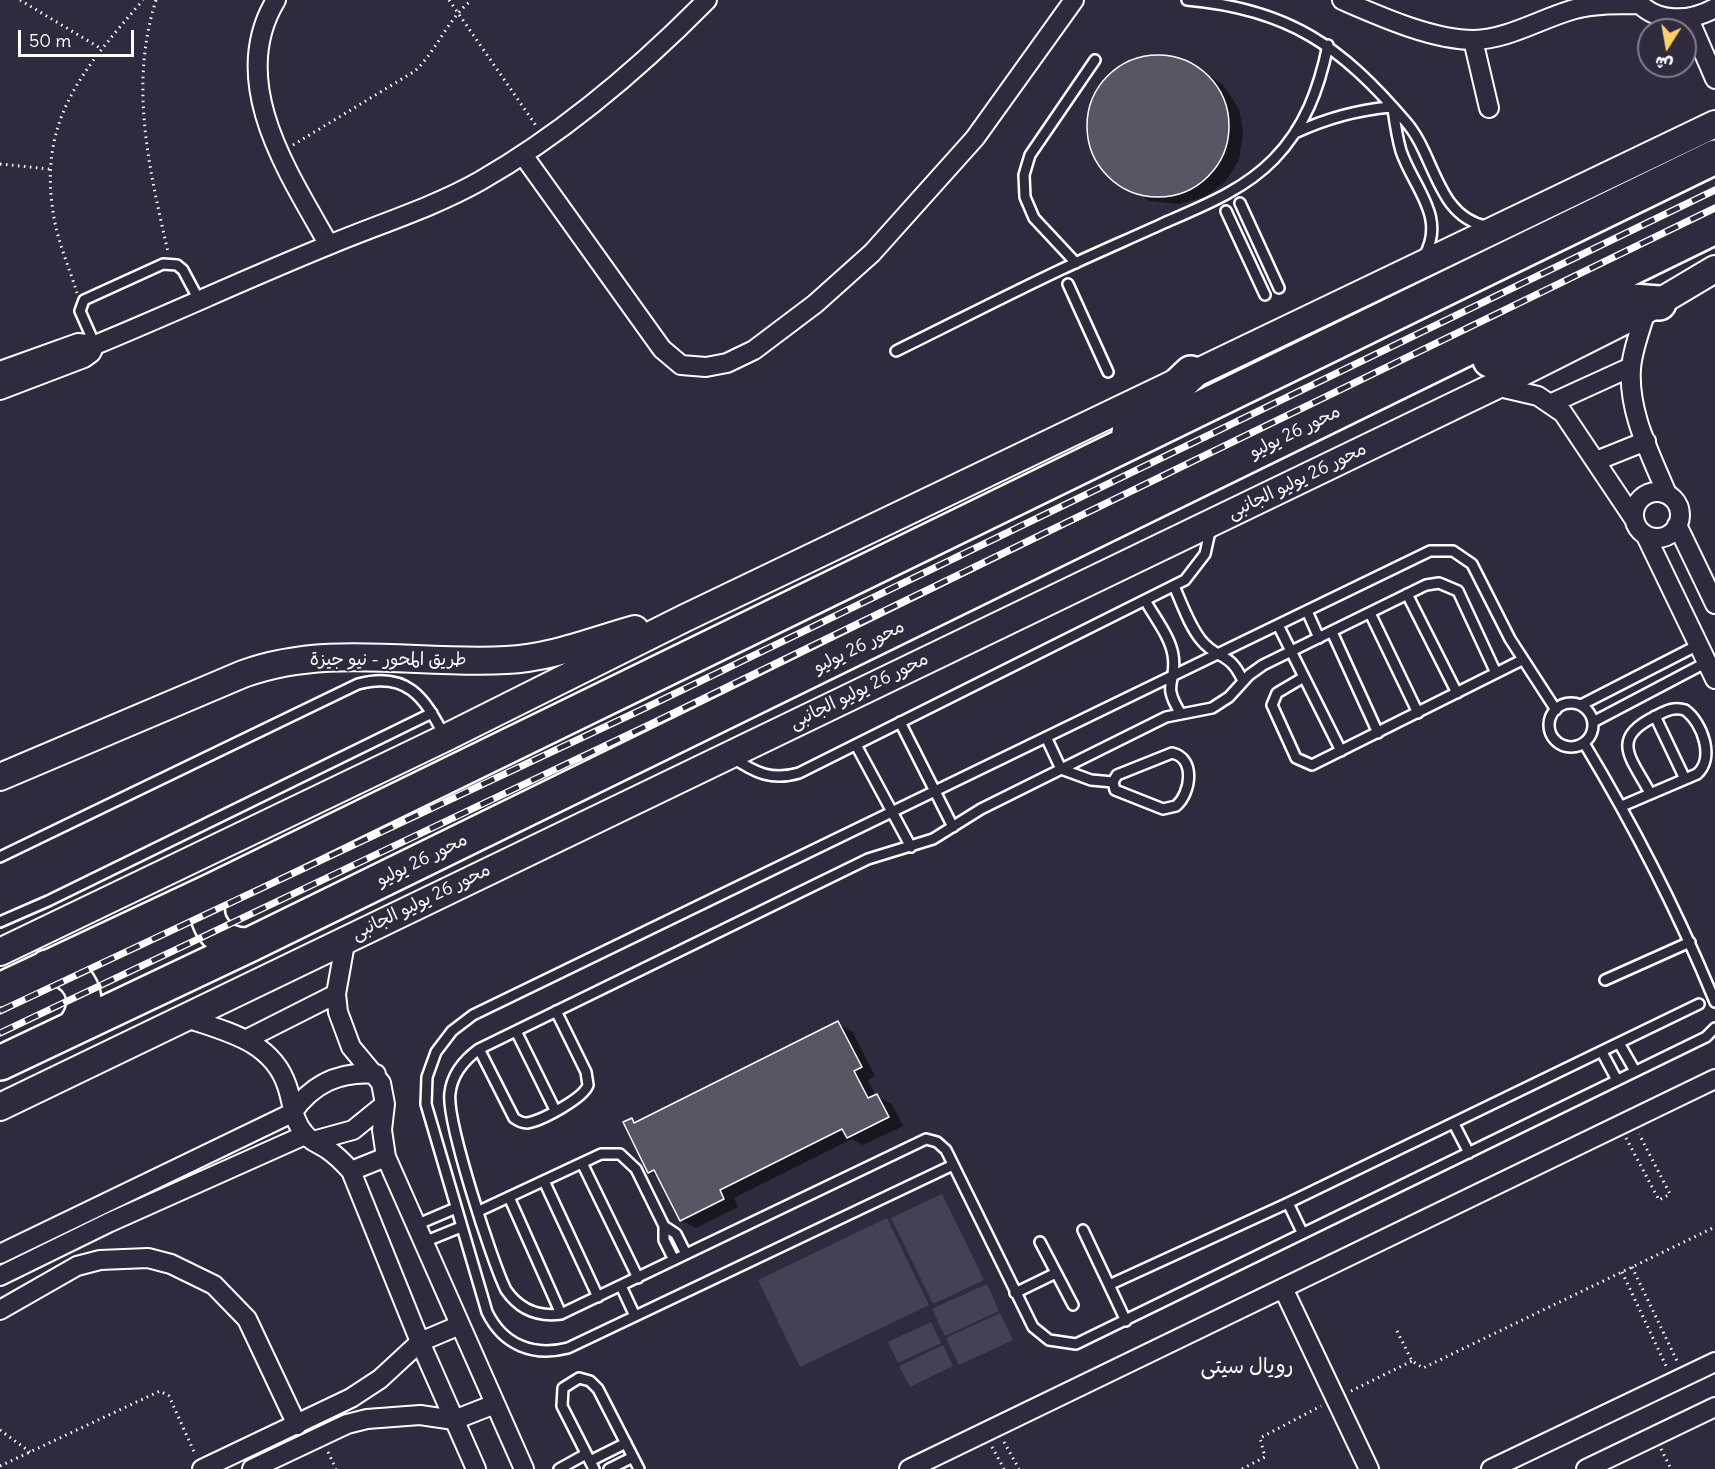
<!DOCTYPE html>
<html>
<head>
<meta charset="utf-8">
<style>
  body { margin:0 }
  #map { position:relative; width:1715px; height:1469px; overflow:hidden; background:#2f2a3d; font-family:Delius,"Playpen Sans Arabic",sans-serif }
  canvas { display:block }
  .north { position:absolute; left:1637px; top:18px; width:60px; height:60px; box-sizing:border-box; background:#2f2a3d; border:2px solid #827f8b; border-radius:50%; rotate:191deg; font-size:16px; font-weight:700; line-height:24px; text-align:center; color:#fff }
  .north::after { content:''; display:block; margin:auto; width:21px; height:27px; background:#ffd166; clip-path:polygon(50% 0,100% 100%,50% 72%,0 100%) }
  .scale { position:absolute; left:18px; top:30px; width:116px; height:27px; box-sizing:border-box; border:3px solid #fff; border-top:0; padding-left:8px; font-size:18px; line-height:21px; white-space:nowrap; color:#fff; -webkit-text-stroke:4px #2f2a3d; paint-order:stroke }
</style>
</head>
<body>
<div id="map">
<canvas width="1715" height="1469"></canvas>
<div class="north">ش</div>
<div class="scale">50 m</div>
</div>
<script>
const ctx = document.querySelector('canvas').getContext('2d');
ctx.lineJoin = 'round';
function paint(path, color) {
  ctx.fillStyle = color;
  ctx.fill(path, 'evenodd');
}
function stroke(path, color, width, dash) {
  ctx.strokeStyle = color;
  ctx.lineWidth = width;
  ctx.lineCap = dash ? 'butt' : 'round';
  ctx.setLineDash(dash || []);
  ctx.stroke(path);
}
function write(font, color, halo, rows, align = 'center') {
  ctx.font = font + ' Delius,"Playpen Sans Arabic",sans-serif';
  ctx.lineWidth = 4.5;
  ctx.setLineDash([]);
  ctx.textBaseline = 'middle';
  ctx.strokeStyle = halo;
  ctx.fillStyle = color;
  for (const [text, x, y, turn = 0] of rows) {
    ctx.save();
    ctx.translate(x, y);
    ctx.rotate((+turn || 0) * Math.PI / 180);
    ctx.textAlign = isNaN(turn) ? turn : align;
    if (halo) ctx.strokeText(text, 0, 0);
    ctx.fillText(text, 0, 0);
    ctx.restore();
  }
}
paint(new Path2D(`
  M942 1194 984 1280 933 1304 891 1218Z
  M887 1218 929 1305 800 1367 758 1280Z
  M987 1284 999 1311 945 1336 932 1309Z
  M1000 1313 1013 1340 959 1365 946 1338Z
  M931 1322 941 1343 898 1363 888 1342Z
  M943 1345 953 1366 910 1387 899 1366Z`), '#464152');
paint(new Path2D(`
  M1160 56 1187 62 1223 85 1239 109 1243 131 1239 160 1226 181 1205 197 1179 204 1150 201 1111 178 1094 154 1087 124 1092 101 1109 75 1132 60Z
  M838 1023 853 1032 875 1076 868 1080 876 1096 892 1104 903 1126 863 1145 852 1139 734 1198 738 1207 696 1228 681 1220 659 1177 650 1172 632 1120 637 1123Z`), '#0007');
const building = new Path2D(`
  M1087 126a71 71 0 1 1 142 0a71 71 0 1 1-142 0Z
  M838 1021 862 1067 854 1071 868 1098 877 1094 889 1117 847 1138 842 1129 720 1190 724 1199 680 1221 654 1170 648 1173 623 1122 632 1118 634 1123Z`);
paint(building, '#595564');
stroke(building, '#fff', 1.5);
const lane = new Path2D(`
  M1187 0C1289 9 1341 46 1406 122 1435 155 1437 217 1486 226
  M1393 109C1395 123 1397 137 1401 151 1413 187 1447 217 1424 256
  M1295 133C1327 118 1356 110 1391 107
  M1240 203 1279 288
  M1226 211 1265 295
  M1076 263 1034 218 1025 197 1024 175 1030 155 1095 60
  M1068 284 1108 372
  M95 345 80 311 84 300 163 264 177 265 183 270 200 302
  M896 351C951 324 1005 296 1060 270 1094 254 1129 239 1164 223 1203 206 1244 190 1274 159 1305 127 1319 89 1328 45
  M1174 586C1182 604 1189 625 1201 640 1218 661 1229 650 1243 681
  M1407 594 1457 693
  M1145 600C1154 617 1170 636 1173 655 1178 684 1160 681 1181 714
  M1307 611 1319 638
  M1370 613 1418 713
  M1278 625 1341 751
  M1332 632 1378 733
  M1496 673 1458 591 1439 583 1426 585 1263 665 1249 675 1229 697 1212 708 1166 717 981 809 933 839 868 859 479 1049C464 1060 452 1074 450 1093 446 1120 492 1262 506 1290 519 1309 538 1317 561 1314L926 1139 937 1142 946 1150 1033 1327 1049 1340 1076 1344 1706 1037 1715 1028
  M1304 677 1277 693 1272 705 1296 758 1312 765 1522 660
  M1549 725a22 22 0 1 1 44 0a22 22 0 1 1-44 0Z
  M1581 705 1698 645
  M1655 716 1685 779
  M900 722 953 827
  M1593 722 1707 662
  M1046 737 1061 769 1091 780 1113 782
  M1584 743C1634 826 1678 912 1715 1002
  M856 745 911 847
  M1172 753C1196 758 1191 793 1176 806L1163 809 1115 790 1113 782 1117 775Z
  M732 757C755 773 772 781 799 773L1185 580 1205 554 1211 527
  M1622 806 1697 774C1715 759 1703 723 1685 710 1673 706 1664 712 1654 717 1609 739 1632 759 1650 793
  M0 857 358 684C407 671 424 697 444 735
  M0 922 48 901 432 713
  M1605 980 1690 942
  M516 1031 555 1110
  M1619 1043 1635 1071
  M479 1049 514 1118C518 1121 522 1123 527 1123 541 1121 584 1098 588 1085L586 1072 556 1011
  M1602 1052 1617 1080
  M1454 1124 1469 1153
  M582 1163 638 1278
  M953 1165 568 1348C533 1357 503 1345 487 1312L426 1104 427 1077 436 1052 452 1031 473 1015 1430 551H1453L1472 564 1510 639 1556 710
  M544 1181 598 1297
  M509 1197 561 1314
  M1288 1203 1302 1232
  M479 1211 601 1154H620L636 1169 664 1226V1240L674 1260
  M416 1225 456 1208
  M664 1226 676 1234 686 1254
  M1083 1230 1126 1321
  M424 1242 461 1227
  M1040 1242 1073 1305
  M1109 1285 1288 1203 1699 1004
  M621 1286 635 1316
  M1015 1293 1056 1273
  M590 1461 626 1443
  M559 1469 586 1454
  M594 1469 562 1406 563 1388 579 1378 590 1381 598 1389 639 1469
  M609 1469 633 1457`);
const street = new Path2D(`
  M276 0C226 82 289 174 329 245
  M1342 0C1379 16 1432 40 1474 40 1509 39 1542 18 1575 9 1596 4 1618 4 1639 4
  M1636 0C1656 24 1690 22 1715 8
  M1689 19 1715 79
  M1473 40 1489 108
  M523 155 662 349 681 365 706 367 727 363 754 350 815 304 872 253 975 138 1074 0
  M1646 310C1641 329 1632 350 1631 369 1628 413 1651 455 1667 494
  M0 371 78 343 95 345C173 313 250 277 329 245 379 224 432 208 480 181 564 133 639 69 707 0
  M1495 386 1538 396 1563 413 1634 519
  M0 390 84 358 91 353 95 345
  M1552 403 1631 367
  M1596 461 1646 441
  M1634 515a23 23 0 1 1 46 0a23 23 0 1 1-46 0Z
  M1677 525 1715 604
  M1646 536 1715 679
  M346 938 336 994 338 1012 351 1047 381 1083 385 1104 382 1130 386 1157 524 1469
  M183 1017C224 1031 272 1040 287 1086 293 1103 292 1119 304 1133 310 1141 319 1144 327 1149 336 1155 343 1162 351 1171L420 1342 476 1469
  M247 1039 336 994
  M313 1141 353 1130 385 1104
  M351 1171 386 1157
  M0 1254 292 1113C313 1083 340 1071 376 1074
  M0 1276 108 1223 305 1135
  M1283 1288 1369 1469
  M0 1310 77 1266 100 1260 148 1258 171 1264 214 1285 247 1319 297 1425
  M202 1469 351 1398 380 1379 420 1342 460 1325
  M252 1469 347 1424 367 1419 420 1415 454 1420 495 1404
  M909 1469 1715 1079
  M1491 1469 1715 1362
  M1586 1469 1715 1407`);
const secondary = new Path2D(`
  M0 777 243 674C328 643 418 665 506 660 551 658 592 641 635 629
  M0 952 445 738 685 618 1715 124
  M0 1107 1495 386 1646 310 1715 269`);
const highway = new Path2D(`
  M1490 360 1614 305 1632 301 1659 303
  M1129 432 1191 373
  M211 891C199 920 217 946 249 945
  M47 967C79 969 95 999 75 1026
  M0 990 211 891 1715 157
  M0 1063 249 945 1715 227`);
stroke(lane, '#fff', 14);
stroke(street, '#fff', 22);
stroke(secondary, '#fff', 30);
stroke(highway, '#fff', 38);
stroke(new Path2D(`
  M20 0 100 48
  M156 0C129 85 149 168 168 252
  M449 0 537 127
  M293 145 415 71C438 49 448 18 472 0
  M0 164 49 169
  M77 293C70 270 60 247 55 223 35 122 82 71 143 0
  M1626 1138 1659 1200 1670 1194 1639 1134
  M1632 1267 1677 1361
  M1622 1272 1667 1368
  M1397 1331 1412 1361 1423 1368 1715 1227
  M1351 1391 1412 1361
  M0 1430 30 1452
  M1004 1442 1019 1469
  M992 1447 1004 1469
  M1661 1449 1671 1469
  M328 1452 336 1469
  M0 1466 160 1391 169 1396 195 1454
  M1242 1469 1265 1457 1260 1438 1321 1406`), '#fff', 3, [1.5, 4.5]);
stroke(lane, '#2f2a3d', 9);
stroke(street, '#2f2a3d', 18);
stroke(secondary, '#2f2a3d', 26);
stroke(highway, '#2f2a3d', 33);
const rail = new Path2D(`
  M0 1011 645 708 1715 190
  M0 1033 653 723 1715 208`);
stroke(rail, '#fff', 7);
stroke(rail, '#2f2a3d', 4.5, [14]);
write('18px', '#fff', '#2f2a3d', [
  ["محور 26 يوليو",1295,432,-26],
  ["محور 26 يوليو الجانبى",1297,481,-26],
  ["محور 26 يوليو",859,647,-26],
  ["طريق المحور - نيو جيزة",388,660],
  ["محور 26 يوليو الجانبى",859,691,-26],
  ["محور 26 يوليو",422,860,-26],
  ["محور 26 يوليو الجانبى",421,902,-26]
]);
write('21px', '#fff', '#2f2a3d', [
  ["رويال سيتى",1247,1367]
]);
</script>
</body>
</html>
